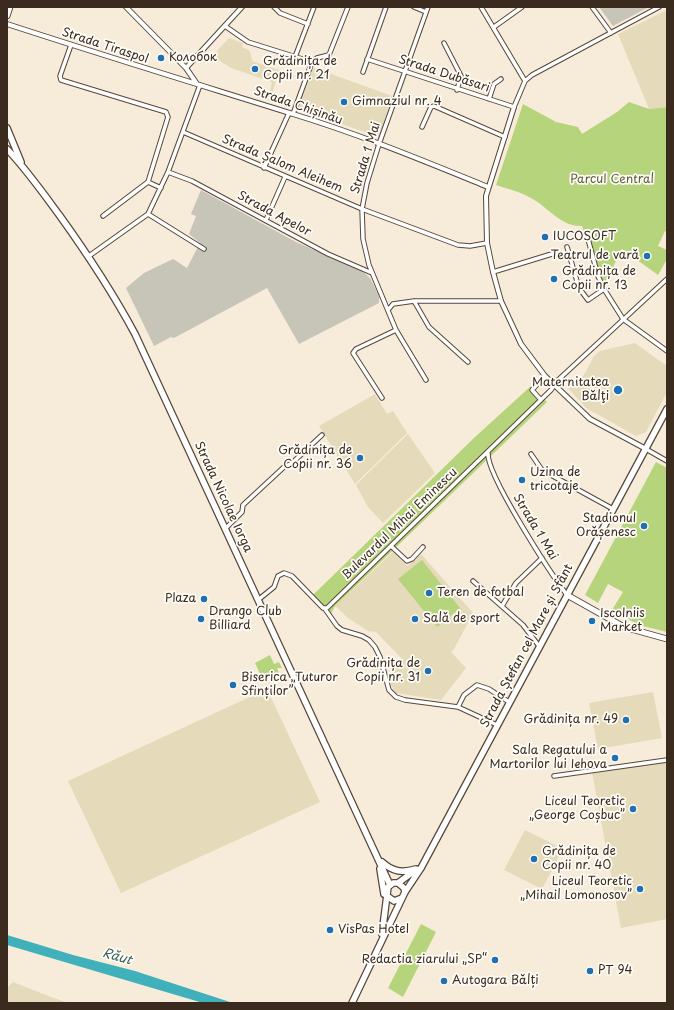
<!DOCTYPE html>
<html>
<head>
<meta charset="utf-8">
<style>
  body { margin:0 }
  #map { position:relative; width:674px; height:1010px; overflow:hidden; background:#f7ecd9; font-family:"Playpen Sans",sans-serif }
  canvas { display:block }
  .frame { position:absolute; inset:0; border:8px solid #3b2a1e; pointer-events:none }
</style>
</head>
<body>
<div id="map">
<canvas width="674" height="1010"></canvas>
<div class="frame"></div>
</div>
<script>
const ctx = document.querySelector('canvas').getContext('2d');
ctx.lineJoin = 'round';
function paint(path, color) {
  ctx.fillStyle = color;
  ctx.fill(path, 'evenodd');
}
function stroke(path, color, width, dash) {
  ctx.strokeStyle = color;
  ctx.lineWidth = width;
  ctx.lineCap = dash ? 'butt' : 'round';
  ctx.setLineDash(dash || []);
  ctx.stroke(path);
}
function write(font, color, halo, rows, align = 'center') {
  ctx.font = font + ' "Playpen Sans",sans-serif';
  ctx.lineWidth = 3.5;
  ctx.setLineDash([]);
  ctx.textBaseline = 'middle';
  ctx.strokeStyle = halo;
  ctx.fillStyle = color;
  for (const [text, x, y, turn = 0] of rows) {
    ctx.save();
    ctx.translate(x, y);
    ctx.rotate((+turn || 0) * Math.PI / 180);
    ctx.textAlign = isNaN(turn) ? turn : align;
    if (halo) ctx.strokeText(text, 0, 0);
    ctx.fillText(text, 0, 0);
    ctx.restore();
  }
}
paint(new Path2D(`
  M667 10V107L649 109 618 34Z
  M229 38 243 43 242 47 250 51 252 61 279 70 270 101 268 100 272 82 231 68 212 56Z
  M312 67 392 96 379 137 296 108Z
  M635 343 667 366V392L646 432 636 436 586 408 568 388 584 375 594 356 600 351Z
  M375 394 387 414 393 411 407 433 355 484 319 426Z
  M408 434 435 473 383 523 368 507 356 485Z
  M393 552 407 566 421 554 473 613 454 649 451 652 466 668 441 700 396 693 390 683 389 674 403 660 376 632 368 631 348 618 335 606Z
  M267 689 320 802 121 893 68 781Z
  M653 692 662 738 598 749 589 703Z
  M667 761V919L621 928 592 772Z
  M525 830 563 849 542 889 504 870Z
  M13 982 51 997 69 1003H7V988Z`), '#e5daba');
paint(new Path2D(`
  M599 7H649L613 26Z
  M201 190 296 242 362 271 370 278 379 296V303L299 344 267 288 174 338 171 337 154 346 126 288 144 273 173 259 187 268 200 243 189 234 196 216 191 214Z`), '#c7c4b8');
paint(new Path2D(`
  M629 102 649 109 667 107V232L665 231 658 246 667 250V259L658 275 622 249 605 283 600 279 582 226C561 227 548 207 531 198 521 192 508 189 496 185L523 104 556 122 578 127 582 134 617 112Z
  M531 386 547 402 335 606 331 614 312 596 475 437Z
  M656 462 667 468V632L639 625 612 610 623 592 608 584 598 603 585 595Z
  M422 560 460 608 437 627 398 579Z
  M270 655 274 664 279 662 282 668H277L279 673 263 680 255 663Z
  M421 924 436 932 403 997 388 988Z`), '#b5d47b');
paint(new Path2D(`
  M7 935 73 955 135 971 233 1003H203L7 945Z`), '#40b0ba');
const minor = new Path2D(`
  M274 7 280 13 308 24
  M414 7 426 12
  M481 7 525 81
  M592 7 611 33
  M225 26 248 42 312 62
  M494 27 522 7
  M444 43 461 76 457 90
  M71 45 60 76 61 80 166 112 168 117 148 182 161 188
  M295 57 314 7
  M367 59 514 107 525 81 532 75 659 7
  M363 72 386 7
  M489 99 494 84 501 79
  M293 114 312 62 317 58 329 55 348 7
  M422 127 431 107 434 106 505 137
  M183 132 362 209 458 245 470 246 487 243
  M264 168 289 113
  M168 172 192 181 328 254 372 273
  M148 214 204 249
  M103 216 148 182
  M266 220 285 177
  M588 239 598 276 604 289 623 319 667 351
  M567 247 579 288 588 300 604 289
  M89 256 148 214 168 172 200 85
  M493 272 555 253
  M414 301 429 327 468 362
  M388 310 393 304 414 301H501
  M426 380 396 330 369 265 363 239 362 209 367 183 379 144 428 7
  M382 398 353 353 356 349 396 330
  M541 400 532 390 545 376
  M646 449 667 461
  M488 453C486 474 551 574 567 595
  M531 454 542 470 613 509
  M225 529 242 512 243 505 284 467 292 463 322 435
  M391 546 407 561 412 559 423 547
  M473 581 523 625 539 646
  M258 600 274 587 278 576 284 573 292 576 323 608H327L551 390 557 381 667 279
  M502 606 516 583 542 558
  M325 609 337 626 342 630 362 636 369 640 375 647 380 657 389 690 396 697 405 700 458 707 497 725
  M458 707 464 695 477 685 489 689 509 702
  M554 776 667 760`);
const tertiary = new Path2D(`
  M126 7 186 68 197 84
  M7 24C102 55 197 84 293 114 359 134 424 161 488 187
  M186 68 242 7
  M514 107 486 196 487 243 493 272 501 301 521 344 545 376 590 419 646 449`);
const secondary = new Path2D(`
  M7 16 10 7
  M567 595 624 627 667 639`);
const primary = new Path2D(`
  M7 128 21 162
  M7 149C27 170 43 193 60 216 88 255 113 293 135 334L390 885
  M382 862C393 872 402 873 416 869
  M380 869 384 894
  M398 883 413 872
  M387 896 394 901 402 898
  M382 934 388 887 393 883H398L404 888 405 892
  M352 1003 405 892 421 868 667 409`);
stroke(minor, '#57473a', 5.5);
stroke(tertiary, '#57473a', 6);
stroke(secondary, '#57473a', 7);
stroke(primary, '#57473a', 8);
stroke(minor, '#fff', 3.5);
stroke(tertiary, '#fff', 4);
stroke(secondary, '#fff', 5);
stroke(primary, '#fff', 5.5);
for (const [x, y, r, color] of [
  [161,58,4,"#1f6fb2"],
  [255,69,4,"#1f6fb2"],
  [344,102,4,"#1f6fb2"],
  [545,237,4,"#1f6fb2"],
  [647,256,4,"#1f6fb2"],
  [554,279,4,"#1f6fb2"],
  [618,390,5,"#1f6fb2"],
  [360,458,4,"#1f6fb2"],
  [522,480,4,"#1f6fb2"],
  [644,526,4,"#1f6fb2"],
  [429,593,4,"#1f6fb2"],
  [204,599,4,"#1f6fb2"],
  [201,619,4,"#1f6fb2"],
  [415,619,4,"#1f6fb2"],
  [592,621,4,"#1f6fb2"],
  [428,671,4,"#1f6fb2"],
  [233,685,4,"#1f6fb2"],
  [626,720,4,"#1f6fb2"],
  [615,758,4,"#1f6fb2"],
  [633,809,4,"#1f6fb2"],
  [534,859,4,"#1f6fb2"],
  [640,889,4,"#1f6fb2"],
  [330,930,4,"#1f6fb2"],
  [495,960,4,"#1f6fb2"],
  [590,971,4,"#1f6fb2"],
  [444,981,4,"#1f6fb2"]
]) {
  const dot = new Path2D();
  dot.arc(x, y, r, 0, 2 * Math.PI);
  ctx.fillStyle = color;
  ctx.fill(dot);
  stroke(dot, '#fdfcf7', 1.5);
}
write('12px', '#3b2a1e', '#fdfcf7', [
  ["Strada Tiraspol",105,46,18],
  ["Strada Dubăsari",444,74,18],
  ["Strada Chișinău",298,106,19],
  ["Strada 1 Mai",366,158,-73],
  ["Strada Șalom Aleihem",282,164,23],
  ["Strada Apelor",274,214,28],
  ["Strada Nicolae Iorga",223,497,65],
  ["Bulevardul Mihai Eminescu",400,524,-44],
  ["Strada 1 Mai",535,527,59],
  ["Strada Ștefan cel Mare și Sfânt",527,646,-62]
]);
write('12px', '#3b2a1e', '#fdfcf7', [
  ["Колобок",169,58],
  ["Grădinița de",263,62],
  ["Copii nr. 21",263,76],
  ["Gimnaziul nr. 4",352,102],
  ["IUCOSOFT",553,237],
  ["Teatrul de vară",639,256,"right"],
  ["Grădinița de",562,272],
  ["Copii nr. 13",562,286],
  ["Maternitatea",609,383,"right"],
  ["Bălţi",609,397,"right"],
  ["Grădinița de",352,451,"right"],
  ["Copii nr. 36",352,465,"right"],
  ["Uzina de",530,473],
  ["tricotaje",530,487],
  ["Stadionul",636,519,"right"],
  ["Orășenesc",636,533,"right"],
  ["Teren de fotbal",437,593],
  ["Plaza",196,599,"right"],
  ["Drango Club",209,612],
  ["Billiard",209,626],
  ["Iscolniis",600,614],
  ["Market",600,628],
  ["Sală de sport",423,619],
  ["Grădinița de",420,664,"right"],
  ["Copii nr. 31",420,678,"right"],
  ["Biserica „Tuturor",241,678],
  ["Sfinților”",241,692],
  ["Grădinița nr. 49",618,720,"right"],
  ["Sala Regatului a",607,751,"right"],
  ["Martorilor lui Iehova",607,765,"right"],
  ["Liceul Teoretic",625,802,"right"],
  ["„George Coșbuc”",625,816,"right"],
  ["Grădinița de",542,852],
  ["Copii nr. 40",542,866],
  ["Liceul Teoretic",632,882,"right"],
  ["„Mihail Lomonosov”",632,896,"right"],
  ["VisPas Hotel",338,930],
  ["Redactia ziarului „SP“",487,960,"right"],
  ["PT 94",598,971],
  ["Autogara Bălți",452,981]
], 'left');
write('12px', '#605d3a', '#fdfcf7', [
  ["Parcul Central",612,180]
]);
write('italic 13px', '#3d605c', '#fdfcf7', [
  ["Răut",117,957,16]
]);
</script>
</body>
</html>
